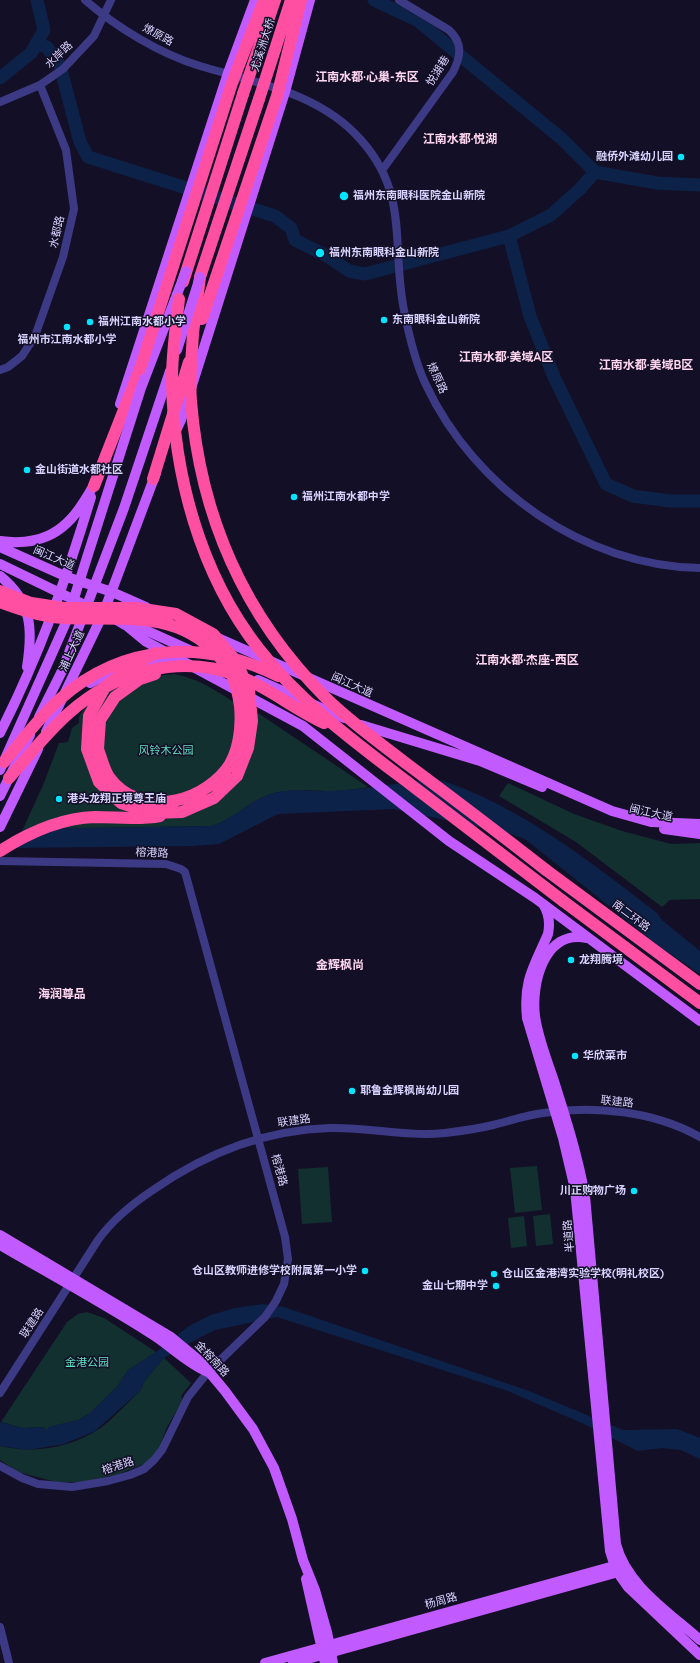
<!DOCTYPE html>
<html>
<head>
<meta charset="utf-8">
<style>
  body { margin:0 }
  canvas { display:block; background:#130f26 }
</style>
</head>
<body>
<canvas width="700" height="1663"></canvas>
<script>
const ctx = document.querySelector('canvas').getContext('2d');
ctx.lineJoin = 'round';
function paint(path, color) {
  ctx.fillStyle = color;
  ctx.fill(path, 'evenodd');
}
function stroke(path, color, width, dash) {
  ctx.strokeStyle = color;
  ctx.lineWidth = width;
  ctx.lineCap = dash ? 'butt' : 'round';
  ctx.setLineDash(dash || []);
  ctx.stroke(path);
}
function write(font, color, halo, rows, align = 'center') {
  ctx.font = font + ' Quicksand,"Noto Sans SC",sans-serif';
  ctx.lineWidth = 3;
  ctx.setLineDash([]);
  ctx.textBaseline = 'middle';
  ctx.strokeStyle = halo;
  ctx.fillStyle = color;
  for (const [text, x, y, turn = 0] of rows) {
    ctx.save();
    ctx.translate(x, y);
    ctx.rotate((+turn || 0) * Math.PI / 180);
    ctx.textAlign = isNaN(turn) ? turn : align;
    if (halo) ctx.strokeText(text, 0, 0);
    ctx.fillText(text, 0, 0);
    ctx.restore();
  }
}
paint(new Path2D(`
  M174 674C201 679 222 694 245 710L249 707 368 787C355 789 340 792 326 791 306 791 288 788 268 795 248 802 234 819 212 826L23 829 44 783 59 743 68 742 72 728 79 723C76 695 152 675 174 674Z
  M508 783 574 814 622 831 671 844 700 843V899L670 900 662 907 576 842 499 796Z
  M537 1166 542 1210 515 1213 510 1168Z
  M328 1167 332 1222 302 1224 298 1169Z
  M550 1214 553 1244 536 1246 533 1216Z
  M524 1216 527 1246 511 1248 508 1218Z
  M87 1312 104 1318 156 1352 128 1370 117 1387 90 1413 78 1420 50 1427 46 1431 44 1427 23 1428 1 1422 67 1322 78 1314Z
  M164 1358 191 1383 181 1396 183 1400 167 1427 158 1450 154 1455 144 1464 116 1475 80 1482H56L18 1472 0 1460V1446C35 1454 72 1448 102 1427 116 1416 129 1401 142 1389L143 1383Z`), '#12302f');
paint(new Path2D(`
  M434 778C518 804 588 860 657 913L662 920 700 951V974L659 946 525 839 508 833 393 809 278 814 219 844 193 846 12 848 23 829 212 826C233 819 248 802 268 795 292 787 306 792 328 791 363 790 399 783 434 778Z
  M263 1304 284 1307 529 1391 623 1430 677 1429 700 1438V1459L681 1450 662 1448 638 1451 584 1424 508 1391 277 1317 215 1330 197 1339 164 1358 143 1383 142 1389 95 1431 64 1444 28 1450 0 1446V1422L23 1428 44 1427 46 1431 49 1427 78 1420 90 1413 117 1387 128 1370 156 1352 189 1326 211 1315 235 1308Z`), '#0c2248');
stroke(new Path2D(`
  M374 0 417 20 562 139 595 172 657 183 700 185
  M36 44 47 47 60 66 80 142 88 157 275 216 291 228 295 240 327 256 349 271 365 274 509 236 551 215 580 189 595 172
  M0 78 31 53 44 30 37 0
  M509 236 530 316 554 377 606 484 633 496 670 501H700`), '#0c2248', 13);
stroke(new Path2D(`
  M85 0C116 27 160 54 200 66 257 83 320 93 361 140 410 195 391 246 404 310 409 336 415 362 426 385 475 489 584 566 700 568
  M0 102 40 85 63 69 94 36 111 0
  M383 169 453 72C461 56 463 43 449 30L399 0
  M0 370 8 367 22 356 35 336 63 257 74 209 66 150 40 85
  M0 861 166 864 181 869 185 872 285 1237 288 1259 284 1284 276 1301 265 1317 208 1372 188 1397 162 1450 154 1460 144 1469 130 1475 108 1481 72 1487 38 1484 22 1478 0 1466
  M0 1393 98 1240C113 1219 132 1204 153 1190 206 1153 265 1130 330 1128 369 1127 407 1137 445 1133 462 1131 477 1129 493 1125 510 1121 526 1115 543 1113 595 1105 654 1111 700 1137
  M0 1627 9 1663`), '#3d3a85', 8);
stroke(new Path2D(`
  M120 404 228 73 255 0
  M175 433 181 420 285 92 310 0
  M0 541C37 546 63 535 83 503 88 495 93 488 96 479
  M0 547 67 577 112 592 146 607
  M0 564 91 608
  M0 576C32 602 33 629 27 667
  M115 619 125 625 143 629 194 652
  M128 627 145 641 303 726 449 841 535 898 700 1021
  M218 638 612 811 651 822 700 824
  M258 680 344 718
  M90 683C117 669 147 661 177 663
  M361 725 480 761 542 787
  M46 732 103 614 156 473
  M0 733C39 656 66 580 91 497
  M0 770 67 620
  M0 827 38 749
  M664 829 700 834
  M543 904C549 913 550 924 548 934 534 967 523 980 527 1018L563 1138 575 1189 610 1551 616 1570 628 1587 700 1655
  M587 938C544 929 531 984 535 1016 538 1038 547 1060 554 1081 566 1119 578 1157 585 1196L616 1544C626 1585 670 1613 700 1640
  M0 1235 171 1337 200 1361 225 1391 253 1429 274 1468 292 1519 303 1560 315 1590 327 1632 333 1663
  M0 1245C50 1274 101 1302 150 1333 170 1345 186 1363 208 1372
  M306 1579 325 1663
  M265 1663 621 1564
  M293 1663 622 1571`), '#c25bff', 10);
stroke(new Path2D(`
  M183 282 243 94
  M193 333 200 277 259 99
  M153 479 189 362
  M94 486 140 369
  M98 749 100 720 115 697 140 679 155 674
  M0 851C28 833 61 818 95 817 116 817 139 820 160 816
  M546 870 700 984
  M563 901 700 1003`), '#ff4fa3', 12);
stroke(new Path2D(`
  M177 350 200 277
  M69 614 141 388 186 271
  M39 717 62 671 124 508 170 371
  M0 796 30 735`), '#c25bff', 10);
stroke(new Path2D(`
  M243 94 275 0
  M259 99 291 0
  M179 299C176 326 172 352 172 379 173 473 200 574 259 649 301 703 356 743 410 784 461 823 512 862 563 901
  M202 319 277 96 301 0
  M193 333C192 355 189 378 191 401 200 515 244 616 325 697 350 722 379 742 407 764 454 799 500 834 546 870
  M140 369 232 83 264 0
  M0 591 31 603 64 608H136L176 614 213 634 236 661 249 690 252 721 248 748 237 776 214 798 182 812 152 813 121 803 99 782 87 749 89 716 105 687 131 666 156 653
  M0 602C21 610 42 617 64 618 125 621 183 608 225 664 234 675 238 692 240 706 242 727 239 753 226 770 198 805 138 817 109 777 104 770 101 757 98 749
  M4 762C22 741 39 717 60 699 124 643 204 639 278 676
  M9 778C29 756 47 732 69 713 115 672 179 653 239 676 269 688 294 709 324 723`), '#ff4fa3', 12);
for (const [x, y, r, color] of [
  [681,157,4,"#00e5ff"],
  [344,196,5,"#00e5ff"],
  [320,253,5,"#00e5ff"],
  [384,320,4,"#00e5ff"],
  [90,322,4,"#00e5ff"],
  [67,327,4,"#00e5ff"],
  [27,470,4,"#00e5ff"],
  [294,497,4,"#00e5ff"],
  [59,799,4,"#00e5ff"],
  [571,960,4,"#00e5ff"],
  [575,1056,4,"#00e5ff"],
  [352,1091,4,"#00e5ff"],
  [634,1191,4,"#00e5ff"],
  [365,1271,4,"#00e5ff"],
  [494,1274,4,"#00e5ff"],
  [496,1286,4,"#00e5ff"]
]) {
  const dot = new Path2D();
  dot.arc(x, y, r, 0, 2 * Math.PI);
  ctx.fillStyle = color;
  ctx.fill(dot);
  stroke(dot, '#130f26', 1.5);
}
write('11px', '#d9d4ff', '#130f26', [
  ["燎原路",158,35,29],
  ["尤溪洲大桥",263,45,-72],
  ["水岸路",59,55,-44],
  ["悦湖巷",438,71,-58],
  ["水都路",57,232,-77],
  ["燎原路",437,378,65],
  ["闽江大道",54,558,23],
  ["浦上大道",72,651,-65],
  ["闽江大道",352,685,24],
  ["闽江大道",651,813,12],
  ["榕港路",152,853,3],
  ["南二环路",631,916,37],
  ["联建路",617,1102,6],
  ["联建路",294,1121,-8],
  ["榕港路",279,1170,75],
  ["半道路",569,1236,-95],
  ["联建路",32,1323,-57],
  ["金榕南路",212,1359,47],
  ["榕港路",118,1466,-18],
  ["杨周路",441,1601,-16]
]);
write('bold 11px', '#d9d4ff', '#130f26', [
  ["融侨外滩幼儿园",673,157,"right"],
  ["福州东南眼科医院金山新院",353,196],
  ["福州东南眼科金山新院",329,253],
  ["东南眼科金山新院",392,320],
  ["福州江南水都小学",98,322],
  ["福州市江南水都小学",67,340,"center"],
  ["金山街道水都社区",35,470],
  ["福州江南水都中学",302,497],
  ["港头龙翔正境尊王庙",67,799],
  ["龙翔腾境",579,960],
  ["华欣菜市",583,1056],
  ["耶鲁金辉枫尚幼儿园",360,1091],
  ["川正购物广场",626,1191,"right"],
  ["仓山区教师进修学校附属第一小学",357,1271,"right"],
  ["仓山区金港湾实验学校(明礼校区)",502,1274],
  ["金山七期中学",488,1286,"right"]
], 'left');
write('11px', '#5fe0c0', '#130f26', [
  ["风铃木公园",166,751],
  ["金港公园",87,1363]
]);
write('bold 12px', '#ffd6f0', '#130f26', [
  ["江南水都·心巢-东区",367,77],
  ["江南水都·悦湖",460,139],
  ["江南水都·美域A区",506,357],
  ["江南水都·美域B区",646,365],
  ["江南水都·杰座-西区",527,660],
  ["金辉枫尚",340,965],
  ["海润尊品",62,994]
]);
</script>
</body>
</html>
